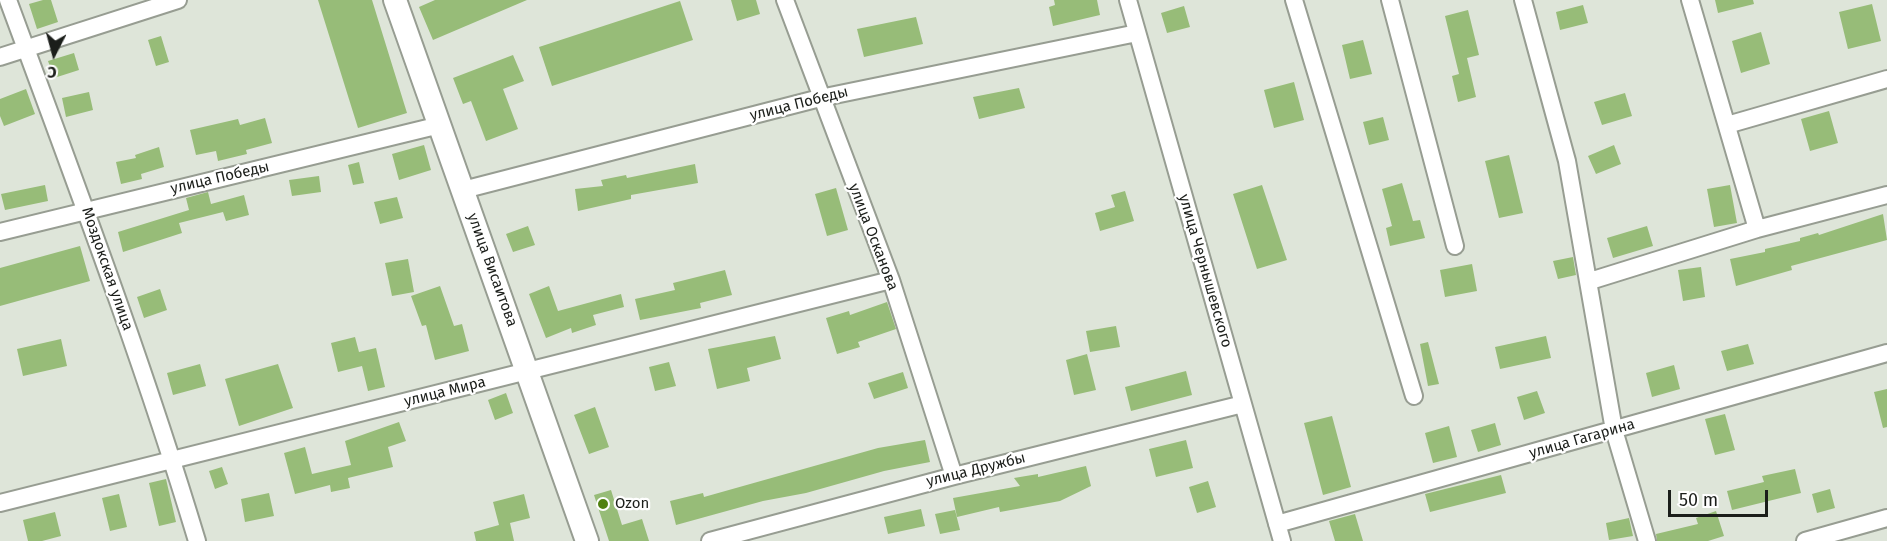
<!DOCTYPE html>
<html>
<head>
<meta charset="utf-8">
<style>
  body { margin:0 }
  #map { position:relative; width:1887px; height:541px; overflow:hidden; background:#dee5d9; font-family:"Fira Sans",sans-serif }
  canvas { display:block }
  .north { position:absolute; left:24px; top:24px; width:60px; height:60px; -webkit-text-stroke:4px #fff; paint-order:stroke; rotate:186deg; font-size:16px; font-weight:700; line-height:24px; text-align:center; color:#1b1e1a }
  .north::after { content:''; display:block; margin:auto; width:21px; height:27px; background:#1b1e1a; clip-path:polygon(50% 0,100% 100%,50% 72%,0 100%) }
  .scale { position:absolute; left:1668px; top:490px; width:100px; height:27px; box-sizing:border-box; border:3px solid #1b1e1a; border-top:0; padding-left:8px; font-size:18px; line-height:21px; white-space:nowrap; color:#1b1e1a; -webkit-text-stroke:4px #fff; paint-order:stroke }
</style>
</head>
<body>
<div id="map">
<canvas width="1887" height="541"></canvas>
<div class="north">С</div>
<div class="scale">50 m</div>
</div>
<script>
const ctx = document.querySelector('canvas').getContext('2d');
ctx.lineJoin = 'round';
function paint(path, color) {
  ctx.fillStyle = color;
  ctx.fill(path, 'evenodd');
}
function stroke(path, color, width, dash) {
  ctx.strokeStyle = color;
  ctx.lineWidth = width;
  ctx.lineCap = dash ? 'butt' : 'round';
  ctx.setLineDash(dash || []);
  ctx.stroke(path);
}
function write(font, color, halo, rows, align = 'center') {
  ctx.font = font + ' "Fira Sans",sans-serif';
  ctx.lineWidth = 4.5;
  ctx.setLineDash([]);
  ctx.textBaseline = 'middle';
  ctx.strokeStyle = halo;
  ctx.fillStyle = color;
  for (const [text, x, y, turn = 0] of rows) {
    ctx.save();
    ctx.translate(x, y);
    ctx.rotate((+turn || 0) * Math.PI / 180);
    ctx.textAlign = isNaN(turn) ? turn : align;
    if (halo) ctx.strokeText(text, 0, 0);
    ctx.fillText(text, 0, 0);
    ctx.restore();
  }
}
paint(new Path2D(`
  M43 0H51L58 22 37 29 29 4Z
  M318 0H372L407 113 358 128Z
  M435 0H527L433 40 419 7Z
  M731 0H756L760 14 737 21Z
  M1054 0H1097L1100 15 1053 26 1049 7 1055 5Z
  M1715 0H1753L1754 4 1718 13Z
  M680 1 693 40 552 86 539 47Z
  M1872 4 1881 41 1848 49 1839 12Z
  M1583 5 1588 23 1560 30 1556 12Z
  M1184 6 1190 27 1167 33 1161 13Z
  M1468 10 1479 55 1467 58 1476 97 1458 102 1452 76 1459 74 1445 16Z
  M916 17 923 44 864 57 857 29Z
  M1761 32 1770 64 1741 73 1732 41Z
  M161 36 169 62 156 66 148 40Z
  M1363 40 1372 74 1350 79 1342 45Z
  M74 53 79 70 54 78 48 61Z
  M513 55 524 81 503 89 518 129 486 141 471 101 463 104 453 78Z
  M1294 82 1304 120 1274 128 1264 90Z
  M1019 88 1025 108 979 119 973 97Z
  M26 89 35 114 4 126 0 116V99Z
  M89 92 93 110 66 117 62 98Z
  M1625 93 1632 116 1602 125 1594 102Z
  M1829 111 1838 143 1810 151 1801 119Z
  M1383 117 1389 140 1369 145 1363 122Z
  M265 118 272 143 246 150 247 154 218 161 216 151 196 155 190 130 238 119 240 125Z
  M424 145 431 170 399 180 392 154Z
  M1614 145 1621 164 1596 174 1588 156Z
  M159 147 164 167 141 174 142 179 121 184 116 162 136 158 135 155Z
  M1509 155 1523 213 1499 218 1485 161Z
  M359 162 364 183 353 185 348 165Z
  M695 164 698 183 631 195V199L578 211 575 189 603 186 601 180 626 175 627 178Z
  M319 176 321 192 292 196 289 180Z
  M1402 183 1413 221 1420 220 1425 238 1390 246 1386 228 1392 226 1382 189Z
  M45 185 48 201 5 210 1 194Z
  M1262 185 1287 260 1257 269 1233 194Z
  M1730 185 1737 223 1714 227 1707 189Z
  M836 188 848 230 827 236 815 194Z
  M1125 191 1134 221 1100 231 1095 213 1115 207 1111 195Z
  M208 192 211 204 244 195 249 215 226 221 223 212 179 223 182 233 123 252 118 232 189 210 186 198Z
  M397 197 403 218 380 224 374 202Z
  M1883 214 1887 240 1791 266 1792 270 1736 286 1730 259 1765 252V249L1800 241V238L1818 233 1819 235Z
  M528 226 535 245 513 252 506 234Z
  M1647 226 1653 246 1613 258 1607 238Z
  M80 246 90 281 0 306V268Z
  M1573 257 1576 275 1558 279 1553 261Z
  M408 259 414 292 392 296 385 263Z
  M1472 264 1477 291 1445 297 1440 270Z
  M1701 267 1705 297 1683 301 1678 270Z
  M725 270 732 295 700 303 701 308 640 320 635 299 675 290 673 283Z
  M440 286 454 326 462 324 469 351 435 360 426 325 422 326 411 296Z
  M549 286 558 311 621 294 624 307 593 315 596 325 572 333 571 328 546 338 529 294Z
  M160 289 167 310 144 318 137 297Z
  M887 302 896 329 858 342 860 347 837 354 826 318 849 311 850 315Z
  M1116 326 1120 347 1090 352 1086 331Z
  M775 336 781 359 747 368 750 381 717 389 708 349Z
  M1546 336 1551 358 1500 369 1495 347Z
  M355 337 359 352 376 348 385 387 368 391 362 366 338 372 331 343Z
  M61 339 67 366 23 376 17 349Z
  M1428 342 1439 384 1428 386 1420 344Z
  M1748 344 1754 364 1727 371 1721 351Z
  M1087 354 1096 390 1074 395 1066 360Z
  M669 362 676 386 655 391 649 367Z
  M200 364 206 386 173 395 167 373Z
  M278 364 293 408 239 426 225 379Z
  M1674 365 1680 389 1652 397 1646 373Z
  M1186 371 1192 395 1131 411 1125 387Z
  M903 372 908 388 874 399 868 383Z
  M1887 389V427L1883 428 1874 392Z
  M1537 391 1545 413 1524 420 1517 397Z
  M506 393 513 413 495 420 488 400Z
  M595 407 609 447 589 454 574 415Z
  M1725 414 1735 450 1715 455 1705 419Z
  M1332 416 1351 487 1323 495 1304 423Z
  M399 422 406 441 388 447 393 467 348 478 350 488 331 492 330 485 295 494 284 453 305 447 312 474 351 465 345 441Z
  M1495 423 1501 445 1478 452 1471 430Z
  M1449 426 1457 457 1433 463 1425 433Z
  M925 440 930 462 884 471 806 493 763 501 676 525 670 501 703 493 704 497 878 448Z
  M1186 440 1193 468 1156 477 1149 449Z
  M1086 466 1091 486 1060 501 1000 512 999 507 957 517 953 498 1020 486 1014 478 1038 474V477Z
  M222 467 228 484 215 489 209 471Z
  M1795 469 1801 493 1732 510 1727 491 1764 482 1762 476Z
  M1501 475 1506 493 1430 512 1425 494Z
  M166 479 176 522 159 526 149 483Z
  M1208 481 1216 507 1197 513 1189 487Z
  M1830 489 1835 508 1817 513 1812 494Z
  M611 490 622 525 642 519 649 541H609L594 495Z
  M269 493 274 516 245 522 241 499Z
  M119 494 127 527 110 531 102 498Z
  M524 494 530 518 510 523 514 541H476L474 532 499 525 493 502Z
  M921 509 925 526 888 534 884 517Z
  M955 510 960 530 940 534 935 514Z
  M1716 511 1724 536 1708 541H1657L1656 534 1698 524 1696 518Z
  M55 512 61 536 42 541H28L23 520Z
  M1355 514 1363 541H1335L1329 521Z
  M1629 518 1633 536 1609 540 1606 523Z`), '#97bc78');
const street = new Path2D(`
  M8 0C74 179 142 358 197 541
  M785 0 891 280 954 476
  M1128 0 1282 541
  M1294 0 1414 396
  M1390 0 1455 246
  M1523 0 1567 161 1614 430 1647 541
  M1690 0 1757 229
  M0 57 178 0
  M1727 125 1887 79
  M463 190 820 98 1137 33
  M0 232 440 125
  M1590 281 1757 229 1887 195
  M0 503 891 280
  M1277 524 1887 353
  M710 541 954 476 1243 404
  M1805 541 1887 518`);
const secondary = new Path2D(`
  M395 0 587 541`);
stroke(street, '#979d92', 20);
stroke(secondary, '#979d92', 26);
stroke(street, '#fff', 16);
stroke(secondary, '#fff', 22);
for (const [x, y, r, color] of [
  [603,504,6,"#518111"]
]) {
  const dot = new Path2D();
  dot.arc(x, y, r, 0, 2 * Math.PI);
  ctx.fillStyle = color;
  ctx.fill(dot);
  stroke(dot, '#fff', 2);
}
write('15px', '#1b1e1a', '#fff', [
  ["улица Победы",799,104,-14],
  ["улица Победы",220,178,-13],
  ["улица Осканова",873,237,69],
  ["Моздокская улица",107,269,71],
  ["улица Висаитова",492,270,70],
  ["улица Чернышевского",1205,271,74],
  ["улица Мира",445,392,-14],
  ["улица Гагарина",1582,439,-16],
  ["улица Дружбы",976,470,-14]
]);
write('15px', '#1b1e1a', '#fff', [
  ["Ozon",615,504]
], 'left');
</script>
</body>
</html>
